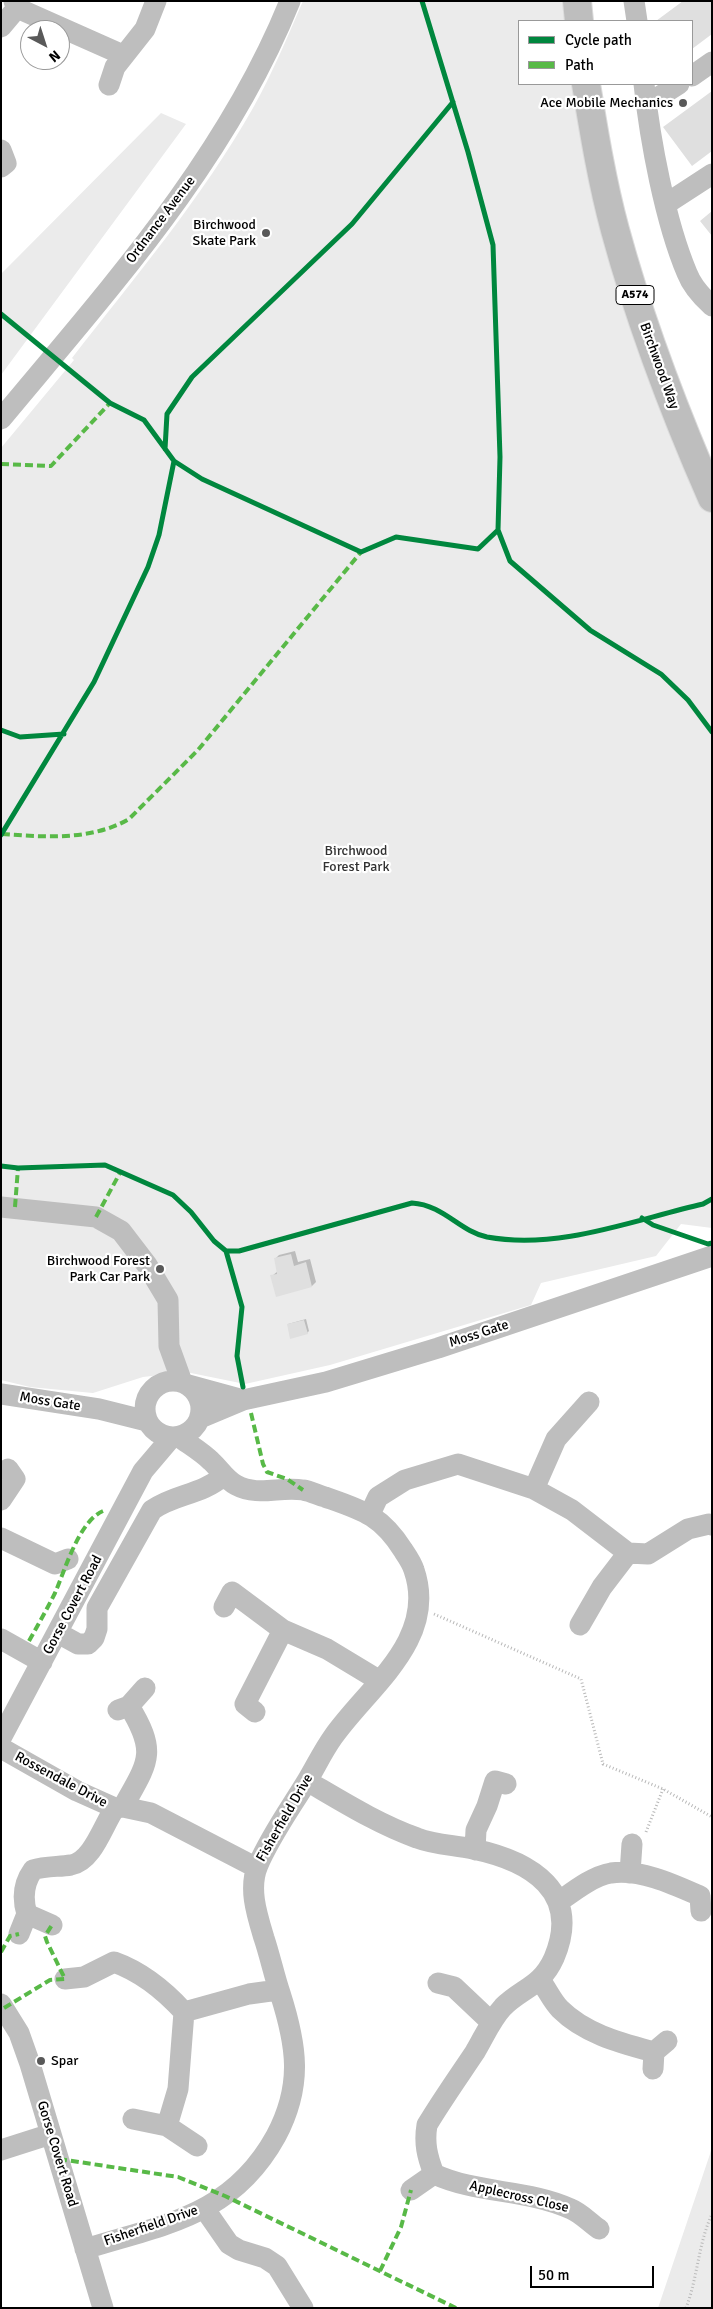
<!DOCTYPE html>
<html>
<head>
<meta charset="utf-8">
<style>
  body { margin:0 }
  #map { position:relative; width:713px; height:2309px; overflow:hidden; background:#fff; font-family:Signika,sans-serif }
  canvas { display:block }
  .frame { position:absolute; inset:0; border:2px solid #000; pointer-events:none }
  .legend { position:absolute; left:518px; top:20px; width:175px; height:65px; box-sizing:border-box; background:#fff; border:1px solid #999; margin:0; padding:6px 9px; list-style:none; font-size:15px; color:#000 }
  .legend li { display:flex; align-items:center; gap:10px; height:25px }
  .legend b { width:25px; border:1px solid #999 }
  .north { position:absolute; left:20px; top:20px; width:50px; height:50px; box-sizing:border-box; background:#fff; border:1px solid #999; border-radius:50%; rotate:140deg; font-size:14px; font-weight:700; line-height:20px; text-align:center; color:#000 }
  .north::after { content:''; display:block; margin:auto; width:18px; height:22px; background:#595959; clip-path:polygon(50% 0,100% 100%,50% 72%,0 100%) }
  .scale { position:absolute; left:530px; top:2266px; width:124px; height:22px; box-sizing:border-box; border:2px solid #000; border-top:0; padding-left:6px; font-size:15px; line-height:18px; white-space:nowrap; color:#000; -webkit-text-stroke:4px #fff; paint-order:stroke }
</style>
</head>
<body>
<div id="map">
<canvas width="713" height="2309"></canvas>
<div class="frame"></div>
<ul class="legend">
<li><b style="height:6px;background:#00873e"></b>Cycle path</li>
<li><b style="height:6px;background:#58b947"></b>Path</li>
</ul>
<div class="north">N</div>
<div class="scale">50 m</div>
</div>
<script>
const ctx = document.querySelector('canvas').getContext('2d');
ctx.lineJoin = 'round';
function paint(path, color) {
  ctx.fillStyle = color;
  ctx.fill(path, 'evenodd');
}
function stroke(path, color, width, dash) {
  ctx.strokeStyle = color;
  ctx.lineWidth = width;
  ctx.lineCap = dash ? 'butt' : 'round';
  ctx.setLineDash(dash || []);
  ctx.stroke(path);
}
function write(font, color, halo, rows, align = 'center') {
  ctx.font = font + ' Signika,sans-serif';
  ctx.lineWidth = 4.5;
  ctx.setLineDash([]);
  ctx.textBaseline = 'middle';
  ctx.strokeStyle = halo;
  ctx.fillStyle = color;
  for (const [text, x, y, turn = 0] of rows) {
    ctx.save();
    ctx.translate(x, y);
    ctx.rotate((+turn || 0) * Math.PI / 180);
    ctx.textAlign = isNaN(turn) ? turn : align;
    if (halo) ctx.strokeText(text, 0, 0);
    ctx.fillText(text, 0, 0);
    ctx.restore();
  }
}
paint(new Path2D(`
  M303 1H572L574 21H519V84H582L712 509V1228L681 1224 656 1256 541 1283 531 1305 330 1365 245 1384 186 1372 143 1377 93 1393 30 1387 1 1380V448L74 360 72 358C135 277 202 198 253 108 272 74 287 38 303 1Z
  M161 113 186 124 1 375V274Z
  M712 2146V2308H658L710 2154Z`), '#ebebeb');
paint(new Path2D(`
  M684 1 712 33 692 48V21H657Z
  M295 1251 298 1262 310 1259 316 1282 312 1286 272 1276 278 1271 275 1259 279 1255Z
  M306 1319 309 1331 307 1333 288 1324Z`), '#0003');
paint(new Path2D(`
  M683 1H712V34L692 49V21H656Z
  M712 91V151L692 166 663 127Z
  M712 211V236L700 221Z
  M291 1254 294 1266 306 1262 312 1287 276 1297 270 1275 277 1274 274 1258Z
  M304 1320 308 1334 290 1339 287 1324Z`), '#dfdfdf');
const major = new Path2D(`
  M577 1 579 21
  M586 84C594 133 602 182 615 230 640 322 674 411 712 498`);
stroke(major, '#dbdbdb', 30);
stroke(new Path2D(`
  M434 1614 581 1679 603 1764 663 1789 712 1817
  M646 1832 663 1789
  M686 2308C698 2277 698 2244 712 2214`), '#b9b9b9', 3, [1, 2.5]);
stroke(new Path2D(`
  M634 1 637 21
  M17 8 123 55
  M1 27 17 8 14 1
  M692 76 712 62
  M644 84C650 140 665 221 687 273 692 286 702 297 712 306
  M109 85 115 67 145 29 156 1
  M646 101 657 98 679 84
  M1 150 6 163 1 167
  M666 204 712 174
  M1 419C109 289 226 160 290 1
  M1 1207 96 1217 121 1231 147 1265 168 1300 169 1346 182 1382
  M145 1409a28 28 0 1 1 56 0a28 28 0 1 1-56 0Z
  M188 1385 243 1400
  M1 1394 99 1409 147 1421
  M200 1418 243 1400 326 1382 438 1348 712 1256
  M534 1489 556 1439 589 1402
  M1 1500 15 1479 8 1469
  M370 1514 378 1497 405 1480 458 1464 534 1489 572 1510 628 1553 648 1554 688 1529 709 1524 712 1525
  M1 1538 55 1564 68 1559
  M224 1607 232 1592 283 1630 327 1649 380 1681
  M580 1625 602 1587 628 1553
  M58 1633 78 1644H88L94 1638 97 1629V1608L152 1510C174 1494 202 1495 223 1476
  M1 1639 42 1662
  M118 1710 129 1706 145 1688
  M255 1712 245 1704 283 1630
  M1 1738 143 1471 171 1438
  M1 1748 77 1791 115 1808 123 1807 151 1813 257 1868
  M307 1781C343 1802 378 1824 417 1838 435 1845 455 1845 473 1849 531 1861 582 1892 554 1958 541 1987 522 1988 503 2007 491 2020 484 2037 475 2052 459 2076 442 2100 427 2125 424 2143 427 2156 434 2174 477 2194 528 2189 571 2209 581 2213 590 2223 599 2229
  M123 1807C148 1762 158 1753 129 1706
  M475 1850 476 1830 487 1806 495 1781 506 1784
  M630 1873 632 1844
  M560 1901C574 1891 593 1876 611 1873 641 1869 673 1884 700 1896L701 1911
  M27 1914C22 1898 23 1884 33 1870 45 1866 58 1867 71 1865 93 1861 103 1825 115 1808
  M19 1934 27 1914 52 1925
  M65 1979 84 1977 114 1962C142 1972 164 1990 184 2012L178 2089 167 2126
  M540 1980C547 1989 552 2001 560 2009 585 2034 621 2043 654 2052
  M438 1983 454 1987 491 2022
  M1 2004 19 2033 30 2064 103 2308
  M184 2012 249 1994 278 1990
  M653 2069 654 2052 667 2041
  M133 2119 167 2126 197 2146
  M1 2150 51 2134
  M411 2190 434 2174
  M204 2208 229 2244 239 2250 265 2258 277 2266 303 2308
  M85 2249C165 2224 232 2216 276 2136 303 2085 297 2046 280 1993 274 1975 270 1956 264 1938 257 1915 248 1888 258 1865 271 1835 290 1809 307 1781 316 1766 323 1751 333 1737 368 1687 438 1640 414 1570 412 1563 407 1556 403 1550 381 1515 362 1510 325 1497 318 1495 310 1491 303 1490 280 1486 258 1497 236 1485 225 1479 220 1469 211 1461 202 1452 190 1445 179 1437`), '#bebebe', 21);
stroke(major, '#bebebe', 28);
stroke(new Path2D(`
  M1 464 51 466 110 403
  M2 834C44 837 91 841 129 819L198 750 361 552
  M15 1207 18 1168
  M96 1217 121 1171
  M251 1413 263 1464 267 1472 287 1479 303 1490
  M29 1641C38 1625 47 1609 55 1593 65 1570 79 1521 103 1511
  M1 1952 10 1936 19 1934
  M4 2008 50 1980 65 1979 47 1942 45 1936 52 1925
  M59 2159 178 2177 225 2196 456 2308
  M380 2271 401 2227 411 2190`), '#58b947', 4, [8, 4]);
stroke(new Path2D(`
  M422 1 468 152 493 245 500 457 498 530 510 561 590 630 661 674 688 700 712 732
  M1 314 110 403 144 420 174 461 202 479 361 552 396 537 478 549 498 530
  M165 449 167 414 192 377 352 224 453 102
  M1 730 20 737 64 734
  M1 835 94 682 148 567 159 535 174 461
  M1 1166 18 1168 105 1165 173 1195 191 1212 214 1241 226 1251H239L412 1203C444 1205 459 1231 487 1237 560 1250 633 1220 703 1204L712 1199
  M642 1218 653 1225 708 1244 712 1243
  M226 1251 242 1307 237 1356 243 1387`), '#00873e', 5);
for (const [x, y, r, color] of [
  [683,103,5,"#595959"],
  [266,233,5,"#595959"],
  [160,1269,5,"#595959"],
  [41,2061,5,"#595959"]
]) {
  const dot = new Path2D();
  dot.arc(x, y, r, 0, 2 * Math.PI);
  ctx.fillStyle = color;
  ctx.fill(dot);
  stroke(dot, '#fff', 2);
}
for (const [x, y, w] of [
  [635,295,38]
]) {
  const box = new Path2D();
  box.roundRect(x - w / 2, y - 9.5, w, 19, 4);
  ctx.fillStyle = '#fff';
  ctx.fill(box);
  stroke(box, '#000', 1);
}
write('bold 12px', '#000', null, [
  ["A574",635,295]
]);
write('14px', '#000', '#fff', [
  ["Ace Mobile Mechanics",673,103],
  ["Birchwood",256,225],
  ["Skate Park",256,241],
  ["Birchwood Forest",150,1261],
  ["Park Car Park",150,1277],
  ["Spar",51,2061,"left"]
], 'right');
write('14px', '#000', '#fff', [
  ["Ordnance Avenue",161,220,-53],
  ["Birchwood Way",659,366,70],
  ["Moss Gate",479,1334,-18],
  ["Moss Gate",50,1402,9],
  ["Gorse Covert Road",73,1605,-62],
  ["Rossendale Drive",61,1780,28],
  ["Fisherfield Drive",285,1818,-60],
  ["Gorse Covert Road",57,2154,73],
  ["Applecross Close",519,2197,13],
  ["Fisherfield Drive",151,2226,-19]
]);
write('14px', '#323232', '#fff', [
  ["Birchwood",356,851],
  ["Forest Park",356,867]
]);
</script>
</body>
</html>
